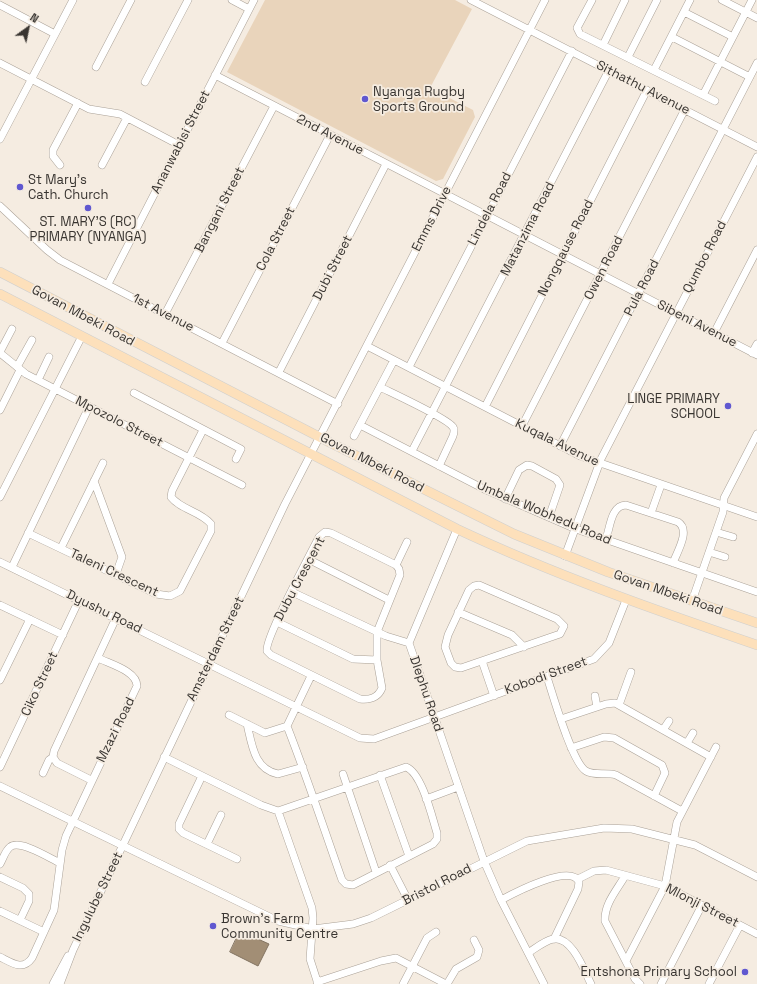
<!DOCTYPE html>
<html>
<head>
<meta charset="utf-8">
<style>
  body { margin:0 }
  #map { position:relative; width:757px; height:984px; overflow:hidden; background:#f5ece1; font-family:"Space Grotesk",sans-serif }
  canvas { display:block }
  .north { position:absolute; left:8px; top:8px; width:40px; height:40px; -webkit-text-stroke:3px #f5ece1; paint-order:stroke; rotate:33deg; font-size:11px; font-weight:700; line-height:16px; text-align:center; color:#393531 }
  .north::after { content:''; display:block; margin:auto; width:14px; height:18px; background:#393531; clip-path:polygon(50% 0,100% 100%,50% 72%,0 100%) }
</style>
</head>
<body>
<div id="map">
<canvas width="757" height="984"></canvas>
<div class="north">N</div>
</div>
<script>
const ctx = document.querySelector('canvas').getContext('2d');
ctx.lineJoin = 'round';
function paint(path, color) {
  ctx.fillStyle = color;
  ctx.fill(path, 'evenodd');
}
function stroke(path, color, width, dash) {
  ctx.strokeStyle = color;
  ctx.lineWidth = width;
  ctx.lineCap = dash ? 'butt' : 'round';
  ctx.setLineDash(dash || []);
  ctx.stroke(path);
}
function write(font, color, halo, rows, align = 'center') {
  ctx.font = font + ' "Space Grotesk",sans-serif';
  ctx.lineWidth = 3.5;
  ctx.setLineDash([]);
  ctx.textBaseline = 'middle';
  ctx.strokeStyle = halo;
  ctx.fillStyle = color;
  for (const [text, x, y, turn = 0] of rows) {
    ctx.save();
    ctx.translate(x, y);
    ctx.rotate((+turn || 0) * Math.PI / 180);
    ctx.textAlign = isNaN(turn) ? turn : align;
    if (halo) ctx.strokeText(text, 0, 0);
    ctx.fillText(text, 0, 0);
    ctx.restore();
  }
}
paint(new Path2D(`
  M265 0H455L472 9 430 88 473 110 475 117 443 179 436 181 227 72Z`), '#e9d4bb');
const water = new Path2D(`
  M240 931 269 944 258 966 230 952Z`);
paint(water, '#a28e75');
stroke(water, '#827361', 1);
const minor = new Path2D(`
  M232 0 249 9
  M471 0 757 147
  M592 0 577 28 580 34 715 101
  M722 0 757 18
  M0 5 55 34
  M684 12 733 37
  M672 37 750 77
  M603 45 625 0
  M628 57 657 0
  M0 63 89 109 120 114 179 145
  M96 67 131 0
  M654 70 690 0
  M215 75 757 355
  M145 82 188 0
  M703 95 752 0
  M0 139 73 0
  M60 165 53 156V150L78 103
  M102 165 127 118
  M0 206 47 250 60 260 338 404
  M108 284 254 0
  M165 314 274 106
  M714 333 757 250
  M222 343 330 135
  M367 346 580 456 757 517
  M0 352 12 329
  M0 353 26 374 242 485
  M752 353 757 344
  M17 367 32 340
  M409 367 572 51
  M279 372 386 164
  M38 380 49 357
  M380 387C392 393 447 418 453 427 455 430 454 433 453 436L439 466
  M134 393 241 449 236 459
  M485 407 647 90
  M0 410 20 370
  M360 425 484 489 576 529 757 592
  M522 426 685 109
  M354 436 394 360
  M560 446 757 63
  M412 451 609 70
  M94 481 122 557 116 574
  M0 497 82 336
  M505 499 519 470 527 465 532 466 556 479 560 485 549 517
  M651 513 661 485
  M457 529 409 643 484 861 501 900 544 984
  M325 532 331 533 396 565 399 569 400 575 377 632V660L382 688C378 698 370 700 360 699L271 655 267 651C264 640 311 553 319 537Z
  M716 532 733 537
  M28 533 156 594 170 596 180 591 211 531V524C200 511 181 510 171 497L172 491 203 430
  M606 539C610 528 611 505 626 505L678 522C691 530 677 552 673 563
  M61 548 103 463
  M709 552 725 557
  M565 556 601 459 757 157
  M308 559 389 600
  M0 562 360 738 374 739 594 659 609 643 626 600
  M396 565 407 542
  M12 567 89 407
  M479 585 557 619 564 626 560 634 461 668 455 667 451 663 445 647 448 635 469 590 474 586Z
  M292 592 386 636 409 643
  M692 601 723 512 724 498 757 434
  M0 605 63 635
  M458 612 512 635 524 647
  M277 622 353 659 377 660
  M482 661 494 696
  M547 677C553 695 572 763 586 771 594 776 607 772 616 775L682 811
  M0 680 30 619
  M595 696 597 707
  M619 705 631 672
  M229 715 265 733 287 726
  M561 719 606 704 615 703 711 757
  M247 724C252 745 254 769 278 774L303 767
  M663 730 669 721
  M687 743 693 733
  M571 748 604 737 614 738 662 765 665 773 654 796
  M164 757 261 805 278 811 406 767C422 773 432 817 437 833V839L433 844 353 885 346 884 342 880C324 829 307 777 287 726L311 676
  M0 767 79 600
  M43 773 49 760 53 757
  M343 774 376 872
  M380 775 409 856
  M202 776 179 824V829L183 833 237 859
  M91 780 57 763 53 757 54 751 116 618
  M0 786 278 921 313 929 353 924 371 918 527 841 604 828 632 829 695 845 757 877
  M426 799 458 787
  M278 811 312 908 313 918 310 959 318 984
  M207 844 221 815
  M0 864C3 859 5 851 10 847 20 839 49 858 60 863
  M390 865 408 900
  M625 876C617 890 604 904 605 921L635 979 640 984
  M0 877 23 888 29 894V901L20 920
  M578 879 594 871 606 870 665 886 757 934
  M501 900C514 893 571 863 579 882L578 889 554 939
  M0 911 44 932
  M528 953C536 948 544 941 553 939 572 936 584 970 591 984
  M0 957C12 963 23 971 32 958L54 910 62 850 66 836 137 686C137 671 110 664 98 658
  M626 961 665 886 677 822 716 747
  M317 982 381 961 396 958 446 984
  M53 984 68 956
  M60 984 73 950 285 504 545 0
  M403 984 427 938 436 932
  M447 984 456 969 477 957 479 950 474 940
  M661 984 702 905
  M709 984 740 925`);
const major = new Path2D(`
  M0 272 333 444 514 534 608 572 757 623
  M0 294 457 529C555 575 655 610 757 645`);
stroke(minor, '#aaa197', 8);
stroke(major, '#cfcfce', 10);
stroke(minor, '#fff', 7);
stroke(major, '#fde0bb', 9);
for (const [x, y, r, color] of [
  [365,99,4,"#6058d0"],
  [20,187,4,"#6058d0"],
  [88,208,4,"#6058d0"],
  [728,406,4,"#6058d0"],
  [213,926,4,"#6058d0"],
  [745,972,4,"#6058d0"]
]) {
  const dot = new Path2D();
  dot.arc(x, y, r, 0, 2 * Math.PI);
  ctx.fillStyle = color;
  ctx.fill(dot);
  stroke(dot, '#f5ece1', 1.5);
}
write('13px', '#393531', '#f5ece1', [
  ["Sithathu Avenue",643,88,27],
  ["2nd Avenue",330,135,27],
  ["Ananwabisi Street",181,142,-63],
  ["Lindela Road",490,209,-63],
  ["Bangani Street",220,210,-63],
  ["Emms Drive",432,219,-63],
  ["Matanzima Road",528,229,-63],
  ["Cola Street",276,239,-63],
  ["Nongqause Road",566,248,-63],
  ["Qumbo Road",705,257,-63],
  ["Dubi Street",333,268,-63],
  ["Owen Road",604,268,-63],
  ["Pula Road",642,288,-63],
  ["1st Avenue",163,313,27],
  ["Govan Mbeki Road",83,316,28],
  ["Sibeni Avenue",697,324,27],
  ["Mpozolo Street",119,422,27],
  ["Kuqala Avenue",557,443,26],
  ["Govan Mbeki Road",372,463,27],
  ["Umbala Wobhedu Road",544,513,23],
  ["Taleni Crescent",114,573,25],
  ["Dubu Crescent",300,579,-62],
  ["Govan Mbeki Road",668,593,19],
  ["Dyushu Road",104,612,26],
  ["Amsterdam Street",216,649,-64],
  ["Kobodi Street",546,676,-20],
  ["Ciko Street",40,684,-65],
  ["Dlephu Road",426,694,71],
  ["Mzazi Road",116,730,-64],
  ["Bristol Road",437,885,-27],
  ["Ingulube Street",98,897,-64],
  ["Mlonji Street",702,906,27]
]);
write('13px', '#393531', '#f5ece1', [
  ["Nyanga Rugby",373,92],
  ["Sports Ground",373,107],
  ["St Mary's",28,180],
  ["Cath. Church",28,195],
  ["ST. MARY'S (RC)",88,222,"center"],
  ["PRIMARY (NYANGA)",88,237,"center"],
  ["LINGE PRIMARY",720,399,"right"],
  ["SCHOOL",720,414,"right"],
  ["Brown's Farm",221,919],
  ["Community Centre",221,934],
  ["Entshona Primary School",737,972,"right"]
], 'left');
</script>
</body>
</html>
